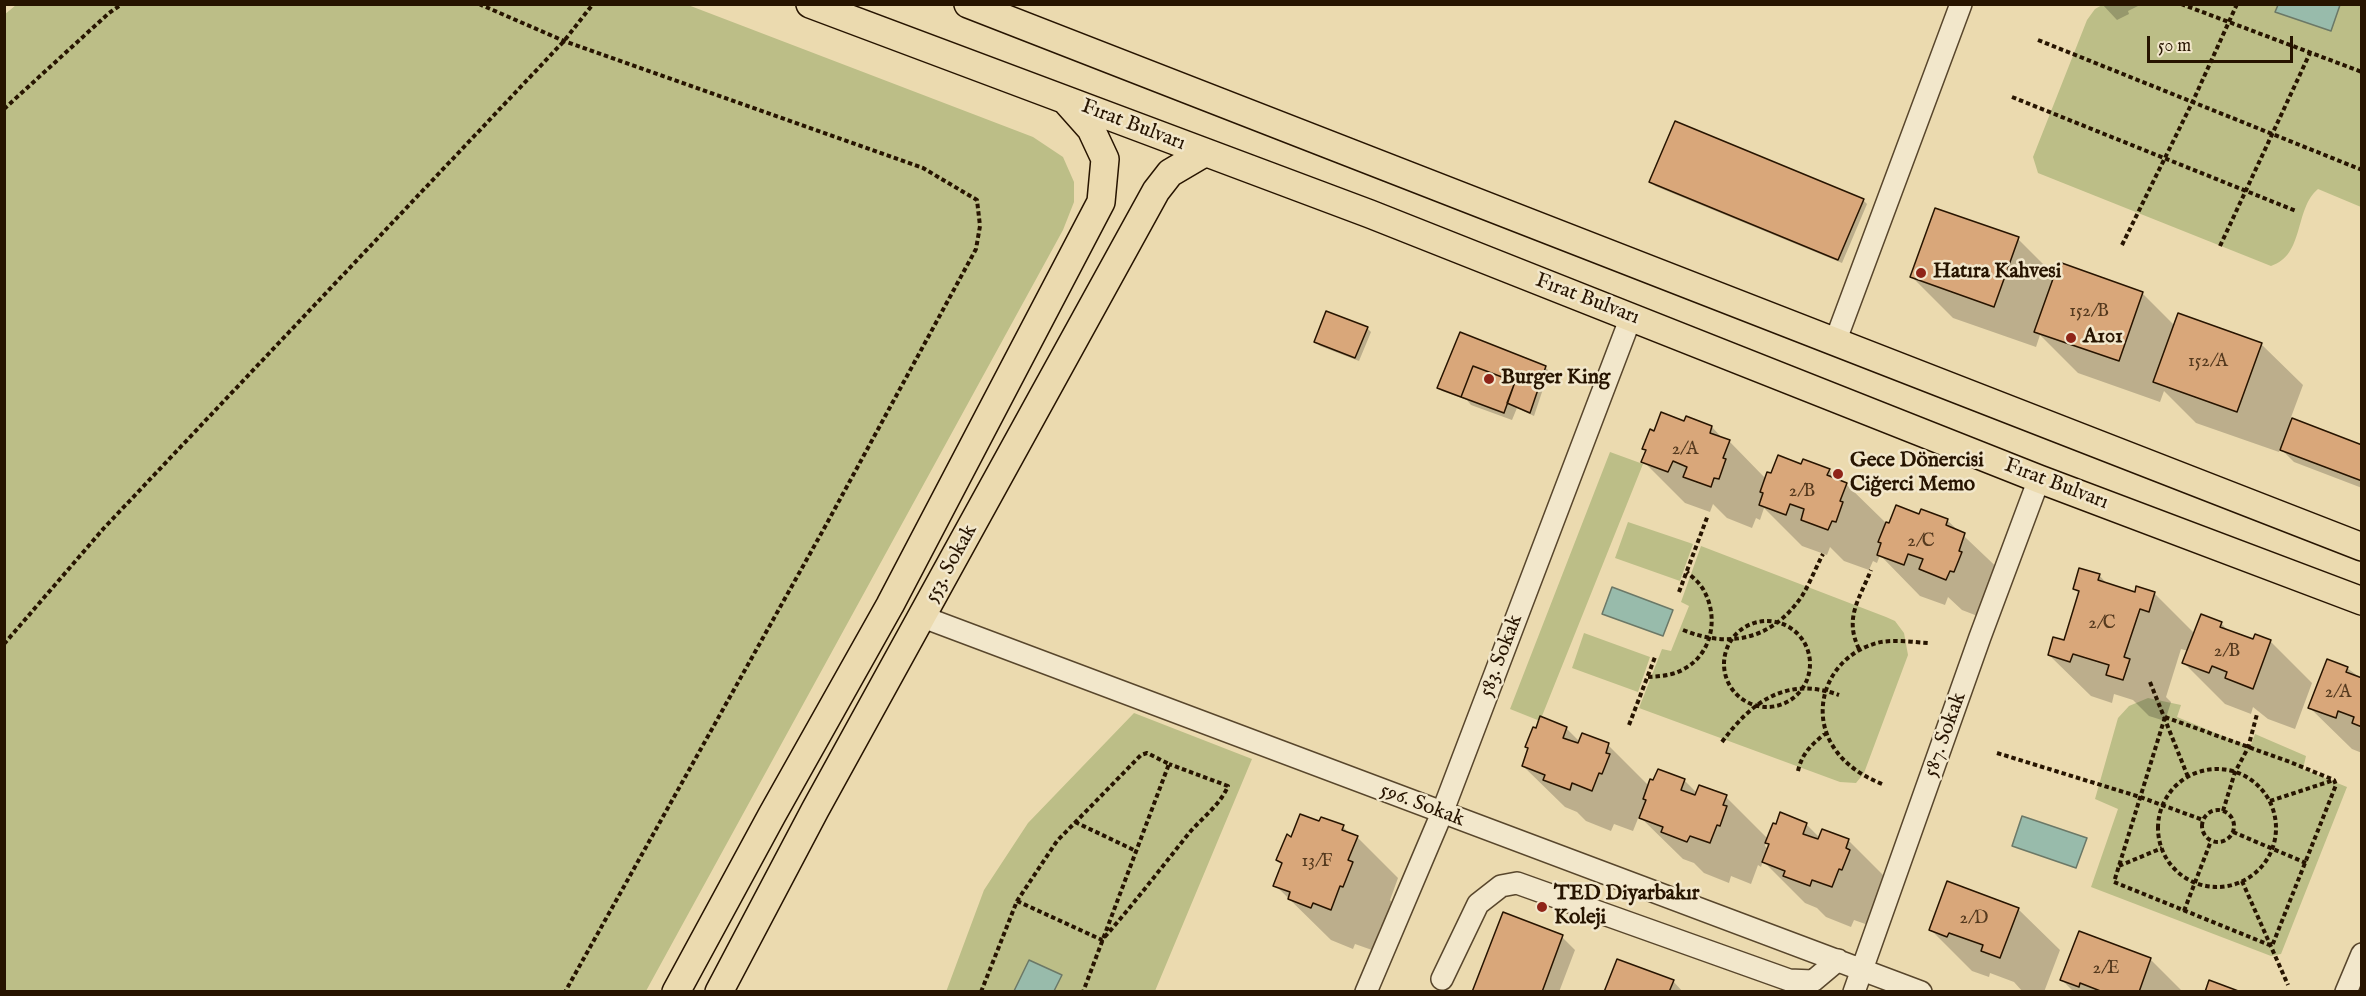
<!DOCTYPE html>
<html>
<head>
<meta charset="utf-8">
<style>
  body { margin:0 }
  #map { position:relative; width:2366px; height:996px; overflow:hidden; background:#ebdaaf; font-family:"IM FELL English",serif }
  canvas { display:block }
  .frame { position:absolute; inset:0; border:6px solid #271400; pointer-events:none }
  .scale { position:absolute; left:2147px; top:36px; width:146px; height:27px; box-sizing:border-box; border:3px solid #271400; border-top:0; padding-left:8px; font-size:18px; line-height:21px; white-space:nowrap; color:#271400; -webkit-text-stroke:4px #f2e7cb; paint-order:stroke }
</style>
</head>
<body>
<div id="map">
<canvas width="2366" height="996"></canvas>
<div class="frame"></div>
<div class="scale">50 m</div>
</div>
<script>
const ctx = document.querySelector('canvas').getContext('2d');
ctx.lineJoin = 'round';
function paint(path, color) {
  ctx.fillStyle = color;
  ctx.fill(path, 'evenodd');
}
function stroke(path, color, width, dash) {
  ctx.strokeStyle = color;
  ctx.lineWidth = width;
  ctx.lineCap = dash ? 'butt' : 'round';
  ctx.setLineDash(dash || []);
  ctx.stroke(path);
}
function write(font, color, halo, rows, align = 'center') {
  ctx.font = font + ' "IM FELL English",serif';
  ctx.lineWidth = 5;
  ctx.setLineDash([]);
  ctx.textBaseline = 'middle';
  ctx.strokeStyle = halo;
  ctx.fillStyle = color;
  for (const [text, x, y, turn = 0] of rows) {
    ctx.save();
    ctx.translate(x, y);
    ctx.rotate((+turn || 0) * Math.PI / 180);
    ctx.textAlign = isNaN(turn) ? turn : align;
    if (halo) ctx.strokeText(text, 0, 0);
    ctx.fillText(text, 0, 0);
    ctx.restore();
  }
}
paint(new Path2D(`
  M2104 4 2361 5V207L2318 189C2294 209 2305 255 2271 266L2038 173 2033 157 2087 20 2095 9Z
  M16 5H688L1033 137 1063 157 1074 182V202L1063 230 646 991H5L4 15Z
  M1610 452 1643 464 1540 721 1510 709Z
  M1628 522 1693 544 1680 581 1615 558Z
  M1701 546 1886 617 1895 621 1904 633 1908 655 1864 773 1856 783 1840 782 1639 708 1662 649 1671 651 1689 606 1681 602Z
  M1584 633 1650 657 1638 692 1572 668Z
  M2148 698 2181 705 2177 717 2250 747 2255 734 2306 756 2303 769 2347 787 2281 954 2271 956 2091 887 2118 809 2095 799 2118 718 2129 706Z
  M1134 713 1252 759 1155 991 946 992 984 890 1028 823Z`), '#bcbe87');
const water = new Path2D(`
  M2278 5V4L2340 5 2331 31 2275 12Z
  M1612 587 1673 610 1663 636 1602 614Z
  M2022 816 2087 838 2076 868 2012 846Z
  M1029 960 1062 975 1054 991H1014Z`);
paint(water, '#98bbab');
stroke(water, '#6b7867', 1.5);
paint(new Path2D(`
  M2102 4H2142L2128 11 2129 14 2117 20Z
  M1651 182 1863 200 1867 204 1842 263 1655 186Z
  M2018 239 2055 276 2142 293 2175 326 2261 344 2303 385 2290 420 2362 447V488L2294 462 2280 448 2279 452 2196 423 2164 391 2160 402 2078 373 2040 335 2036 347 1953 318 1912 277Z
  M1367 328 1371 332 1359 361 1320 346 1316 342Z
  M1545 367 1549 371 1534 416 1517 408 1512 420 1471 405 1467 400 1442 391 1438 387Z
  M1687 418 1712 427 1723 439 1729 441 1766 479 1802 466 1829 470 1840 482 1846 484 1886 523 1890 525 1920 516 1947 520 2006 576 1988 620 1962 610 1948 597 1945 605 1920 596 1880 555 1877 563 1873 561 1869 570 1844 561 1830 547 1827 555 1802 546 1764 508 1760 520 1756 518 1752 528 1727 518 1713 504 1710 512 1685 503 1643 461 1647 451 1644 449 1654 433 1685 423Z
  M2099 575 2109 586 2136 594 2154 593 2195 634 2221 623 2230 633 2254 641 2256 636 2271 642 2312 683 2295 729 2268 719 2253 707 2251 714 2225 704 2184 663 2188 651 2181 649 2166 697 2171 702 2165 721 2149 716 2133 700 2114 694 2112 703 2091 696 2049 655 2065 642 2080 594 2075 589Z
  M2347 668 2362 679V753L2352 749 2310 708Z
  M1566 728 1580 742 1608 745 1649 786 1684 780 1698 794 1726 797 1768 839 1806 824 1820 838 1823 831 1849 841 1890 882 1874 927 1854 920 1851 927 1826 917 1817 908 1805 903 1763 861 1761 867 1758 865 1751 884 1731 876 1729 883 1704 873 1694 863 1683 859 1639 816 1633 831 1614 824 1611 831 1586 821 1577 812 1565 807 1523 766ZM1766 842 1770 845 1768 849 1765 846Z
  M1320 823 1343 827 1351 835 1357 837 1398 878 1390 900 1394 905 1385 928 1381 926 1372 950 1355 944 1353 949 1331 940 1275 885 1282 864 1278 860 1292 840Z
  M2018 909 2060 950 2044 992H2023L2014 982 1990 973 1989 977 1972 971 1930 929Z
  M1504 914 1562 937 1575 950 1559 992H1474Z
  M2150 959 2183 992H2074L2062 980Z
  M1673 981 1683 992H1606Z`), '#0003');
const building = new Path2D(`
  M1675 121 1864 199 1838 260 1649 182Z
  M1935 208 2019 237 1994 307 1910 277Z
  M2059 262 2143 292 2119 361 2034 332Z
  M1326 311 1368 327 1355 358 1314 342Z
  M2178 313 2262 343 2237 412 2153 382Z
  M1460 332 1546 366 1530 413 1507 403 1515 382 1473 366 1461 397 1437 388Z
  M1473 366 1515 382 1504 413 1461 397Z
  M1661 412 1684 421 1686 416 1712 426 1710 433 1730 440 1723 458 1726 459 1719 479 1714 478 1711 487 1683 477 1687 467 1673 461 1668 472 1641 462 1646 450 1642 449 1650 429 1654 431Z
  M2292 418 2362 445V481L2280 450Z
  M1778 455 1801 464 1803 459 1830 469 1827 475 1847 483 1840 501 1843 502 1836 522 1832 521 1828 530 1801 520 1804 509 1790 504 1786 515 1759 505 1763 493 1760 492 1767 472 1771 473Z
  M1896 505 1919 514 1921 509 1948 519 1946 525 1965 533 1959 551 1962 552 1954 572 1950 571 1946 580 1919 569 1923 559 1908 554 1904 565 1877 555 1881 543 1878 542 1886 522 1889 523Z
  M2079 568 2100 574 2098 580 2135 592 2136 586 2155 592 2149 612 2140 609 2124 657 2130 659 2123 680 2106 675 2109 665 2073 654 2070 662 2048 655 2053 637 2064 640 2079 591 2073 589Z
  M2201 614 2222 622 2220 627 2253 639 2255 634 2271 640 2253 689 2225 678 2227 672 2212 666 2209 673 2182 663Z
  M2327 659 2348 667 2346 672 2362 678V727L2352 723 2354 717 2338 711 2336 718 2308 708Z
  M1540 716 1567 727 1563 738 1578 743 1582 733 1609 743 1606 753 1610 754 1602 774 1599 773 1592 791 1572 783 1570 790 1543 780 1545 775 1522 766 1528 748 1525 747 1533 727 1536 728Z
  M1658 769 1685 779 1681 790 1695 795 1699 785 1727 795 1723 805 1727 806 1720 826 1717 825 1710 843 1690 836 1687 842 1661 832 1663 827 1639 818 1646 800 1643 799 1650 779 1653 780Z
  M1780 812 1807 823 1803 834 1818 839 1822 829 1849 839 1846 848 1850 850 1842 870 1839 869 1832 887 1812 880 1810 886 1783 876 1785 871 1762 862 1769 844 1765 843 1773 823 1776 824Z
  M1300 814 1319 821 1321 817 1344 825 1342 830 1358 836 1348 860 1353 862 1343 887 1340 886 1331 910 1313 903 1311 908 1288 899 1290 892 1273 886 1282 863 1276 860 1287 834 1291 837Z
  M1947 881 2019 908 2000 958 1981 951 1983 945 1949 933 1947 937 1929 930Z
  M1503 912 1563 935 1542 992H1472Z
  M2079 931 2151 958 2139 992H2103L2080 983 2079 987 2060 980Z
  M1617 959 1674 980 1669 992H1604Z
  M2209 980 2241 992H2205Z`);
paint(building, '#d9a77a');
stroke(building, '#271400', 1.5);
const minor = new Path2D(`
  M1835 342 1961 4
  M923 617 1921 992
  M1442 979 1478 904 1501 886 1517 883 1789 980 1813 981 1838 960
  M1366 992 1442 813 1631 317
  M1854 992 1980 637 2039 479
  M2346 992 2362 954`);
const major = new Path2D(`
  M810 4 1370 214 2039 479 2362 601
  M968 4 2362 547
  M676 992 772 815 890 605 1101 202 1105 159 1091 129 1067 102
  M719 992 815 810 1156 191 1170 173 1204 153`);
stroke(minor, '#58462c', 24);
stroke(major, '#271400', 30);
stroke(new Path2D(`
  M479 4 564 41 923 168 977 200 980 226 976 249 826 525 565 992
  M2181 4 2362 72
  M2038 40 2362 170
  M2012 97 2296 211
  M4 109 109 13 122 4
  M2122 245 2193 101 2237 4
  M2220 246 2310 53
  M1679 592 1708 515
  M1724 664a43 43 0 1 1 86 0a43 43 0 1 1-86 0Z
  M1683 630C1730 649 1773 639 1802 596 1810 583 1816 567 1823 554
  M4 644 104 528 564 41 593 4
  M1859 649C1844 618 1859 600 1871 570
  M1648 677C1660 676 1672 676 1684 669 1713 653 1719 616 1703 589 1699 582 1692 577 1687 572
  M2150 682 2188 777
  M2165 717 2290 762 2334 780 2336 785 2272 946 2114 882Z
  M1629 725 1655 657
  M1722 742C1752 701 1787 676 1839 695
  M1997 753 2140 797 2203 820
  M2158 828a59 59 0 1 1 118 0a59 59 0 1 1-118 0Z
  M1798 771C1802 753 1812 744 1826 733
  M1882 784C1865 777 1848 767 1837 752 1806 712 1828 656 1877 643 1892 639 1911 642 1928 643
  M2270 801 2334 780
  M2202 826a16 16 0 1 1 32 0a16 16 0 1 1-32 0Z
  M2223 811 2235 772 2248 748 2257 714
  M1075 822 1136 851
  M2233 832 2306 863
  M2119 866 2162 848
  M2242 881 2288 985
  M1017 901 1102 940C1133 905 1161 868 1190 832 1203 817 1220 805 1228 786L1169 764
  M2184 911 2211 841
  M981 992 1017 901 1057 841 1141 755 1147 753 1169 764 1083 992`), '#271400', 4, [4.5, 3]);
stroke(minor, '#f2e7cb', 21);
stroke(major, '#ebdaaf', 27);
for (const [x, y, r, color] of [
  [1921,273,6,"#8f2418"],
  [2071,338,6,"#8f2418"],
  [1489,379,6,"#8f2418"],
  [1838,474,6,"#8f2418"],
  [1542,907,6,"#8f2418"]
]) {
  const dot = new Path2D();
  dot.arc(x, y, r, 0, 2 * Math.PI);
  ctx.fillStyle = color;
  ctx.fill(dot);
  stroke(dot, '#f2e7cb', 2);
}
write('18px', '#54391e', null, [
  ["152/B",2089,312],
  ["152/A",2208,362],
  ["2/A",1685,450],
  ["2/B",1802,492],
  ["2/C",1921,542],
  ["2/C",2102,624],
  ["2/B",2227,652],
  ["2/A",2338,693],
  ["13/F",1317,862],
  ["2/D",1974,919],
  ["2/E",2106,969]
]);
write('21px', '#271400', '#f2e7cb', [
  ["Fırat Bulvarı",1133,126,21],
  ["Fırat Bulvarı",1587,300,21],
  ["Fırat Bulvarı",2056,485,21],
  ["553. Sokak",952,564,-61],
  ["583. Sokak",1502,656,-69],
  ["587. Sokak",1946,735,-70],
  ["596. Sokak",1422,806,21]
]);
write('bold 21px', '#271400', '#f2e7cb', [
  ["Hatıra Kahvesi",1933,273],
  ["A101",2083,338],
  ["Burger King",1501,379],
  ["Gece Dönercisi",1850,462],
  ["Ciğerci Memo",1850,486],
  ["TED Diyarbakır",1554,895],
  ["Koleji",1554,919]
], 'left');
</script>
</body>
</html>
